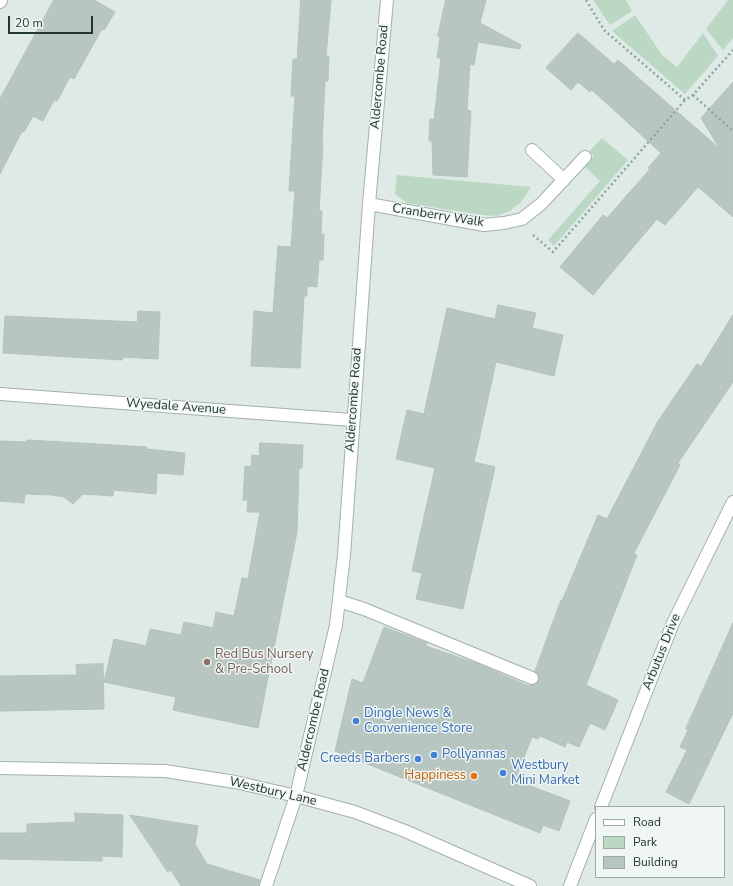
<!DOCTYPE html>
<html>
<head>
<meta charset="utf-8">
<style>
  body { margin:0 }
  #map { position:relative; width:733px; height:886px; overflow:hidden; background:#dfe9e5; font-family:"Nunito Sans",sans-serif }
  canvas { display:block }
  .legend { position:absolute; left:595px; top:806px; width:130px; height:72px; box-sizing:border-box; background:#eff6f3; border:1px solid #9daaa6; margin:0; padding:5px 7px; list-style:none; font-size:12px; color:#223732 }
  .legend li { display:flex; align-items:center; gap:8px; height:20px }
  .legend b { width:20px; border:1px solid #9daaa6 }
  .scale { position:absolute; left:8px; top:16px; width:85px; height:18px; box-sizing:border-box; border:2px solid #223732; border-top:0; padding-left:5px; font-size:12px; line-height:14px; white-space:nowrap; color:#223732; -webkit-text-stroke:3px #eff6f3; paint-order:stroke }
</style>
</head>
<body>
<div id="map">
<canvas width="733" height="886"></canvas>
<ul class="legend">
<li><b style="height:5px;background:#fff"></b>Road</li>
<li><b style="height:11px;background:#bad8c3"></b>Park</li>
<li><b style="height:11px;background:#b8c6c1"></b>Building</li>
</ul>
<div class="scale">20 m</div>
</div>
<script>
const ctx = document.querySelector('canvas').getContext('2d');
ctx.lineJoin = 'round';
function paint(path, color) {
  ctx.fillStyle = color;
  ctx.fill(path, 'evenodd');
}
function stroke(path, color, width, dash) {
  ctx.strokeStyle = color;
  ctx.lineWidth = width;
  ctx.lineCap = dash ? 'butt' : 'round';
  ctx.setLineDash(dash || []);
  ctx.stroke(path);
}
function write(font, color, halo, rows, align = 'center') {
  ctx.font = font + ' "Nunito Sans",sans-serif';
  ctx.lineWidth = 3;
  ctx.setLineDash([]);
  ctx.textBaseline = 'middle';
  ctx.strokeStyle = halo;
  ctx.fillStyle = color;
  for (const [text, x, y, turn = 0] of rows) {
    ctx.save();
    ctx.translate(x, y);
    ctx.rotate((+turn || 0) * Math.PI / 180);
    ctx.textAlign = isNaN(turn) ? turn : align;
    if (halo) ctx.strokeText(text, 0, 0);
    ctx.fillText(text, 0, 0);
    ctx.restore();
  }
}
paint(new Path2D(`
  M593 0H626L632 11 610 25Z
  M728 0H733V38L723 50 706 29Z
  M635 15 662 55 677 67 703 33 718 56 685 94 612 31Z
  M602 138 628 160 554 246 548 240 600 181 585 167 594 156 589 152Z
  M397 175 531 187 521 202 510 211 497 216 481 215 407 203 395 194Z`), '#bad8c3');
const building = new Path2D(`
  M54 0H94L115 12 104 30 102 29 74 79 70 77 57 101 54 100 43 121 33 116 24 132 22 131 0 174V99Z
  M301 0H331L326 56H329L328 81H325L322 144H323L319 211H322L321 234H324L323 260H319L317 287 307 286V296H304L300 368 251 366 254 311 273 313 278 246 291 247 295 191H289L295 96H291L293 59H297Z
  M446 0H486L480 23 521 45 520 49 478 42 474 65 470 64 467 110 471 111 467 177 433 175 432 141H429L430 119 434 120 441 58H437L440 37 438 36Z
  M578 33 614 64 618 60 720 149 701 118 733 82V217L698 187 665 225 657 219 593 295 560 267 603 215 607 218 650 169 648 168 661 153 592 90 590 92 578 82 571 90 546 68Z
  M498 305 536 313 532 328 563 335 554 376 496 362 474 462 495 467 463 609 416 599 422 573 412 571 435 468 396 459 407 410 424 414 447 308 495 319Z
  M138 311 160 312 158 359 123 357 122 360 3 353 5 316 137 322Z
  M733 315V382L678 463 680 465 634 553 637 555 586 685 618 700 605 730 590 723 579 747 567 742 565 747 540 736 538 739 532 737 515 780 570 801 559 831 543 825 540 833 335 751 352 679 363 683 384 627 427 643 426 646 478 664 529 686 537 684 539 677 535 671 561 600 562 601 598 515 607 519 658 421 697 364 701 366Z
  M28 440 147 447 146 449 185 453 183 475 157 473 156 494 114 490 113 496 83 494 73 504 64 497 52 495 25 494 24 503 0 501V441L25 442Z
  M260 443 303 445 302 468H299L297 532 258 728 173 710 176 697 104 682 114 639 146 646 150 629 181 635 184 622 213 628 216 612 234 616 242 578 248 579 260 512H247L248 500H243L245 466 251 467 252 455 259 456Z
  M733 623V713L689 804 666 792 687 750 680 747 688 730 686 729Z
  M103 664 104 709 0 711V676L77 675 76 665Z
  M75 813 123 815 122 857 102 856V861L0 859V833H27V824L75 822Z
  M130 815 198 826 195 844 207 864 260 880 259 886H181L171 870 168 872Z`);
paint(building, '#b8c6c1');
stroke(building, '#b3c2bc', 1);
const minor = new Path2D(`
  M0 2 1 0
  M532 150 564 180
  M369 204 484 225 504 223 522 219 541 204 585 157
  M0 394 352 420
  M339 601 364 609 532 678
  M0 768 165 771 235 782 296 796 355 812 405 831 530 886
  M601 807 673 623 733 502
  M266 886 296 796 336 625 344 555 369 204 387 0
  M570 886 596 819`);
stroke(minor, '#a3b0ac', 14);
stroke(new Path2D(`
  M586 0 604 30 685 100 693 95 733 50
  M693 95 733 131
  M533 235 553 252 685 100`), '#83a99f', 2.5, [2, 3]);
stroke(minor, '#fff', 12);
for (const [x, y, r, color] of [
  [207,662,4,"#8d6e63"],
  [356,721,4,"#3f7fe0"],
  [434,755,4,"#3f7fe0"],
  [418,759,4,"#3f7fe0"],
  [503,773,4,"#3f7fe0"],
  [474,776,4,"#e8710a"]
]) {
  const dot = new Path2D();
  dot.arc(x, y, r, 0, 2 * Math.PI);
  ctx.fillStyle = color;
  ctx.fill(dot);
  stroke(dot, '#eff6f3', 1.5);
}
write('13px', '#223732', '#eff6f3', [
  ["Aldercombe Road",380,77,-85],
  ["Cranberry Walk",438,216,9],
  ["Aldercombe Road",354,400,-86],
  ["Wyedale Avenue",176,407,4],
  ["Arbutus Drive",662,652,-68],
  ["Aldercombe Road",314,720,-77],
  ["Westbury Lane",273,792,13]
]);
write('13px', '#785e54', '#eff6f3', [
  ["Red Bus Nursery",215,655],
  ["& Pre-School",215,670]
], 'left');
write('13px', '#366cbe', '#eff6f3', [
  ["Dingle News &",364,714],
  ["Convenience Store",364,729],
  ["Pollyannas",442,755],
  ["Creeds Barbers",410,759,"right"],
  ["Westbury",511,766],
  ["Mini Market",511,781]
], 'left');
write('13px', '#c56008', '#eff6f3', [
  ["Happiness",466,776]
], 'right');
</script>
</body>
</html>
